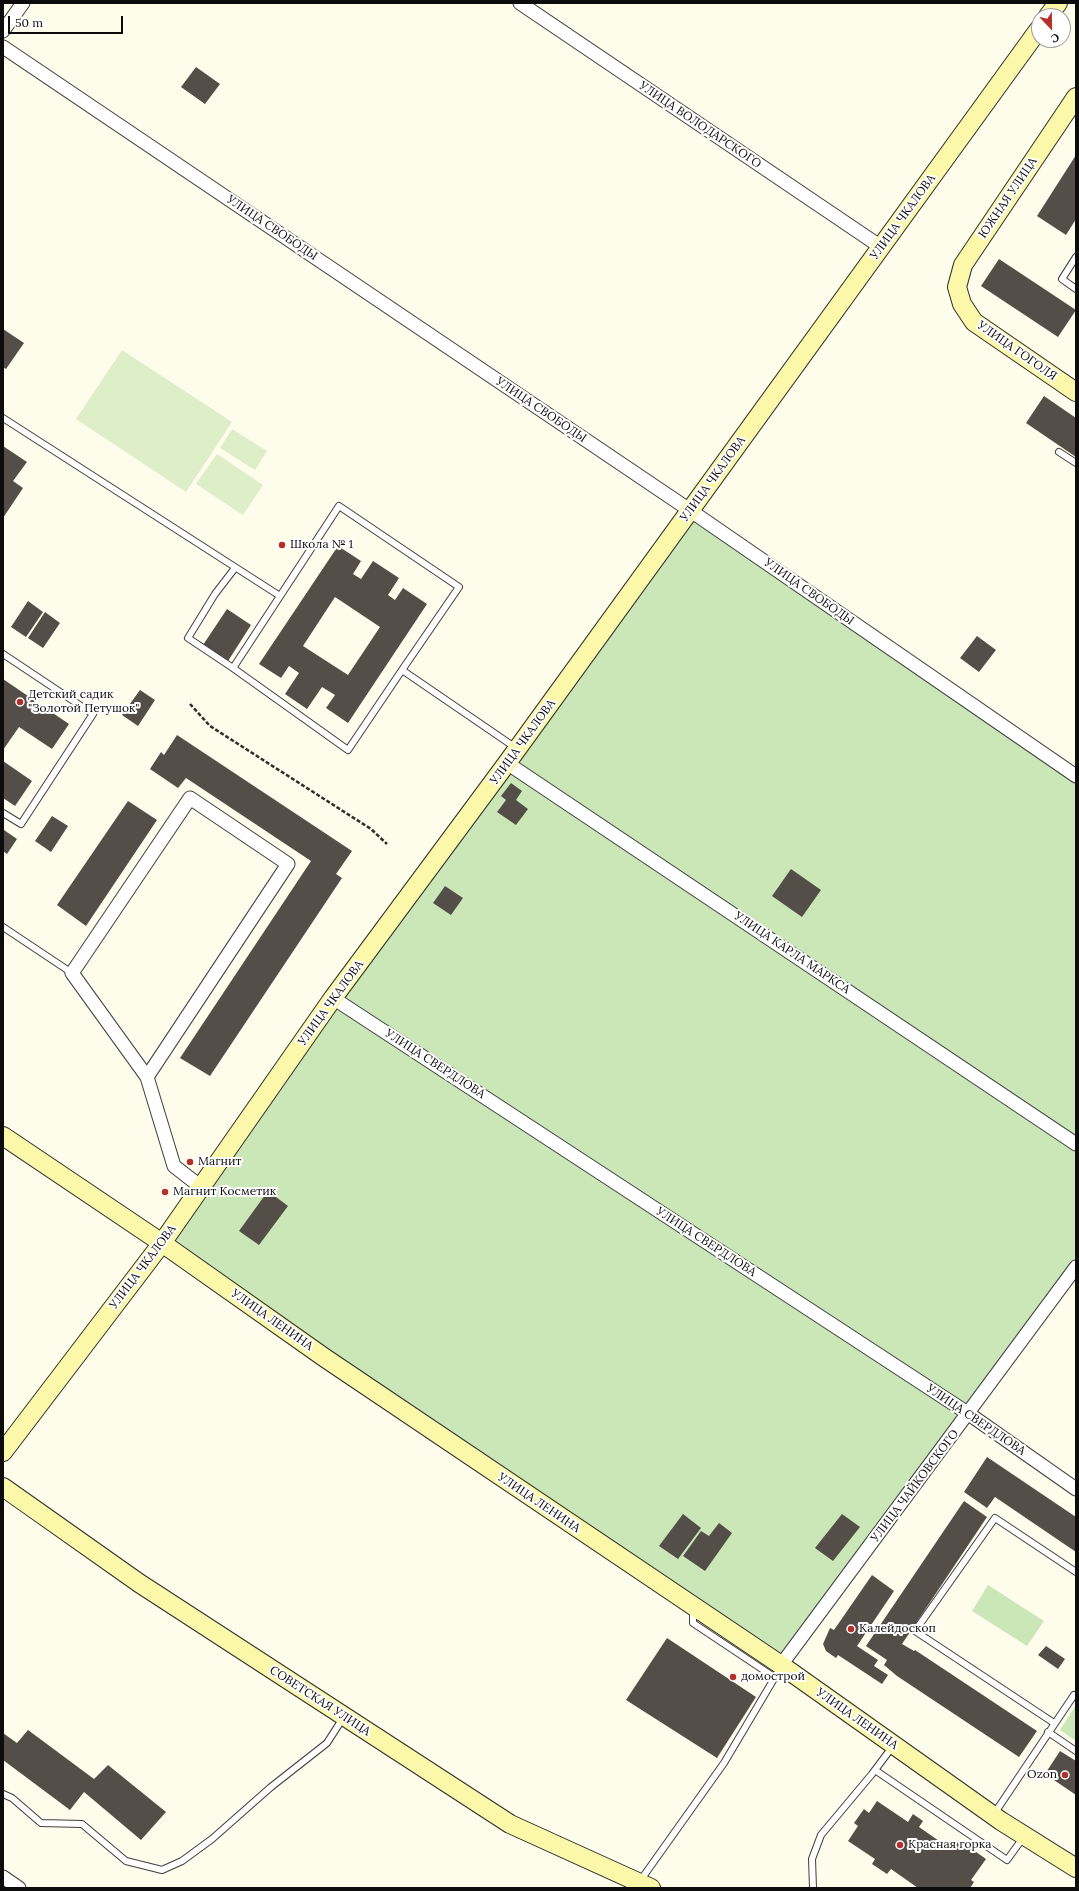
<!DOCTYPE html>
<html>
<head>
<meta charset="utf-8">
<style>
  body { margin:0 }
  #map { position:relative; width:1079px; height:1891px; overflow:hidden; background:#fefceb; font-family:Lora,serif }
  canvas { display:block }
  .frame { position:absolute; inset:0; border:4px solid #0c0c0c; pointer-events:none }
  .north { position:absolute; left:1031px; top:8px; width:40px; height:40px; box-sizing:border-box; background:#fff; border:1px solid #9e9e9e; border-radius:50%; rotate:158deg; font-size:11px; font-weight:700; line-height:16px; text-align:center; color:#0c0c0c }
  .north::after { content:''; display:block; margin:auto; width:14px; height:18px; background:#b4312b; clip-path:polygon(50% 0,100% 100%,50% 72%,0 100%) }
  .scale { position:absolute; left:8px; top:16px; width:115px; height:18px; box-sizing:border-box; border:2px solid #0c0c0c; border-top:0; padding-left:5px; font-size:12px; line-height:14px; white-space:nowrap; color:#0c0c0c; -webkit-text-stroke:3px #fff; paint-order:stroke }
</style>
</head>
<body>
<div id="map">
<canvas width="1079" height="1891"></canvas>
<div class="frame"></div>
<div class="north">С</div>
<div class="scale">50 m</div>
</div>
<script>
const ctx = document.querySelector('canvas').getContext('2d');
ctx.lineJoin = 'round';
function paint(path, color) {
  ctx.fillStyle = color;
  ctx.fill(path, 'evenodd');
}
function stroke(path, color, width, dash) {
  ctx.strokeStyle = color;
  ctx.lineWidth = width;
  ctx.lineCap = dash ? 'butt' : 'round';
  ctx.setLineDash(dash || []);
  ctx.stroke(path);
}
function write(font, color, halo, rows, align = 'center') {
  ctx.font = font + ' Lora,serif';
  ctx.lineWidth = 4;
  ctx.setLineDash([]);
  ctx.textBaseline = 'middle';
  ctx.strokeStyle = halo;
  ctx.fillStyle = color;
  for (const [text, x, y, turn = 0] of rows) {
    ctx.save();
    ctx.translate(x, y);
    ctx.rotate((+turn || 0) * Math.PI / 180);
    ctx.textAlign = isNaN(turn) ? turn : align;
    if (halo) ctx.strokeText(text, 0, 0);
    ctx.fillText(text, 0, 0);
    ctx.restore();
  }
}
paint(new Path2D(`
  M691 511 1076 776V1267L781 1665 162 1243Z
  M988 1585 1044 1621 1027 1646 972 1611Z
  M1076 1705V1741L1060 1730Z`), '#cbe6b7');
paint(new Path2D(`
  M122 350 232 422 186 492 76 419Z
  M232 429 267 451 255 470 220 448Z
  M217 454 263 485 243 515 196 484Z`), '#ddeec8');
paint(new Path2D(`
  M196 67 220 84 205 104 181 87Z
  M1076 155V219L1066 235 1037 216Z
  M999 259 1076 310 1058 337 981 286Z
  M3 329 24 343 6 369 3 367Z
  M1044 396 1076 418V457L1026 423Z
  M3 446 27 462 13 481 23 488 3 518Z
  M338 546 361 561 353 574 361 579 373 561 399 578 388 595 395 600 403 588 427 604 348 723 326 708 335 695 322 687 307 709 285 694 299 673 289 666 281 678 259 664ZM335 597 380 627 348 675 303 646Z
  M28 601 43 612 26 637 11 627Z
  M227 609 251 625 228 661 203 645Z
  M45 612 60 623 43 648 28 638Z
  M977 636 996 650 979 672 960 658Z
  M3 679 69 724 52 749 19 727 3 750Z
  M140 690 155 700 138 726 122 715Z
  M177 735 352 851 336 874 342 878 210 1076 180 1058 311 861 186 778 178 788 150 769 161 752 164 755Z
  M3 761 32 781 15 806 3 798Z
  M511 783 522 791 516 800 528 809 516 825 497 812 506 800 501 796Z
  M128 801 157 820 86 926 57 905Z
  M52 816 68 826 51 852 35 841Z
  M4 830 17 839 7 854 3 851Z
  M791 869 821 890 802 917 772 896Z
  M445 886 463 898 451 915 433 903Z
  M268 1191 288 1206 259 1245 239 1231Z
  M987 1457 1076 1517V1552L995 1497 987 1508 964 1492Z
  M964 1501 987 1517 902 1644 914 1651 915 1650 1037 1731 1019 1757 897 1676 884 1665 887 1660 866 1646Z
  M683 1514 701 1528 678 1559 659 1546Z
  M842 1514 860 1527 833 1561 815 1548Z
  M719 1523 732 1533 705 1571 683 1556 701 1531 709 1536Z
  M872 1575 894 1591 857 1646 878 1660 874 1666 888 1675 882 1684 838 1655 836 1658 826 1651 823 1644 830 1628 834 1630Z
  M667 1638 756 1697 717 1758 626 1700Z
  M1046 1646 1065 1659 1058 1669 1038 1655Z
  M28 1730 94 1779 108 1765 166 1812 141 1840 84 1792 70 1810 3 1760V1733L17 1743Z
  M1060 1751 1076 1761V1795L1045 1774Z
  M877 1801 908 1822 913 1814 923 1821 919 1827 952 1850 959 1840 986 1859 971 1880 974 1882 970 1888H918L891 1869 887 1874 872 1864 875 1859 848 1841 858 1826 854 1823 864 1809 869 1813Z`), '#544e49');
const lane = new Path2D(`
  M1076 257 1062 279 1076 289
  M3 418 280 596
  M1059 452 1076 463
  M3 654 93 714 21 824 3 813
  M233 668 188 638 215 594 235 568
  M402 670 459 587 339 506 233 668 348 750 402 670 516 748
  M3 927 72 973
  M693 1610V1623L774 1677
  M1054 1723 915 1631 995 1518 1076 1572
  M1048 1732 1076 1751
  M875 1770 1007 1860 1023 1838
  M3 1794 12 1798 41 1823 82 1824 126 1861 162 1870 182 1861 212 1839 271 1787 327 1743 343 1718
  M994 1814 1074 1695 1076 1696
  M640 1881 724 1763 781 1667
  M813 1888 812 1859 821 1835 872 1774 893 1746`);
const street = new Path2D(`
  M520 3 881 247
  M3 31 23 3
  M3 47 691 511 1076 776
  M507 763 1076 1144
  M333 998 969 1414 1076 1489
  M147 1077 72 973 190 798 288 864 147 1077 174 1166 201 1187
  M781 1665 1076 1267
  M3 1877 19 1888`);
const secondary = new Path2D(`
  M1048 16 1058 3
  M1076 97 963 265 957 287 962 304 974 322 1076 392
  M3 1136 162 1243 325 1358 781 1665 1001 1821 1076 1868
  M3 1452 162 1243 333 998 507 763 1039 29
  M3 1487 139 1583 510 1824 651 1888`);
stroke(lane, '#3f3f3f', 8);
stroke(street, '#3f3f3f', 15);
stroke(secondary, '#2e2e2e', 20);
stroke(new Path2D(`
  M190 704 210 726 371 829 387 844`), '#2e2e2e', 2.5, [4, 2]);
stroke(lane, '#fff', 6);
stroke(street, '#fff', 13);
stroke(secondary, '#fbf9a9', 18);
for (const [x, y, r, color] of [
  [282,545,4,"#b4312b"],
  [20,702,4,"#b4312b"],
  [190,1162,4,"#b4312b"],
  [165,1192,4,"#b4312b"],
  [851,1629,4,"#b4312b"],
  [733,1677,4,"#b4312b"],
  [1065,1775,4,"#b4312b"],
  [900,1845,4,"#b4312b"]
]) {
  const dot = new Path2D();
  dot.arc(x, y, r, 0, 2 * Math.PI);
  ctx.fillStyle = color;
  ctx.fill(dot);
  stroke(dot, '#fff', 1.5);
}
write('12px', '#0c0c0c', '#fff', [
  ["УЛИЦА ВОЛОДАРСКОГО",700,125,34],
  ["ЮЖНАЯ УЛИЦА",1008,198,-56],
  ["УЛИЦА ЧКАЛОВА",903,217,-54],
  ["УЛИЦА СВОБОДЫ",272,228,34],
  ["УЛИЦА ГОГОЛЯ",1017,351,35],
  ["УЛИЦА СВОБОДЫ",541,410,34],
  ["УЛИЦА ЧКАЛОВА",713,479,-54],
  ["УЛИЦА СВОБОДЫ",809,592,35],
  ["УЛИЦА ЧКАЛОВА",523,742,-54],
  ["УЛИЦА КАРЛА МАРКСА",792,953,34],
  ["УЛИЦА ЧКАЛОВА",331,1003,-54],
  ["УЛИЦА СВЕРДЛОВА",435,1064,33],
  ["УЛИЦА СВЕРДЛОВА",706,1242,33],
  ["УЛИЦА ЧКАЛОВА",143,1267,-53],
  ["УЛИЦА ЛЕНИНА",272,1320,35],
  ["УЛИЦА СВЕРДЛОВА",976,1420,34],
  ["УЛИЦА ЧАЙКОВСКОГО",915,1486,-53],
  ["УЛИЦА ЛЕНИНА",539,1503,34],
  ["СОВЕТСКАЯ УЛИЦА",320,1701,33],
  ["УЛИЦА ЛЕНИНА",857,1719,35]
]);
write('12px', '#0c0c0c', '#fff', [
  ["Школа № 1",290,545],
  ["Детский садик",28,695],
  ["\"Золотой Петушок\"",28,709],
  ["Магнит",198,1162],
  ["Магнит Косметик",173,1192],
  ["Калейдоскоп",859,1629],
  ["домострой",741,1677],
  ["Ozon",1057,1775,"right"],
  ["Красная горка",908,1845]
], 'left');
</script>
</body>
</html>
